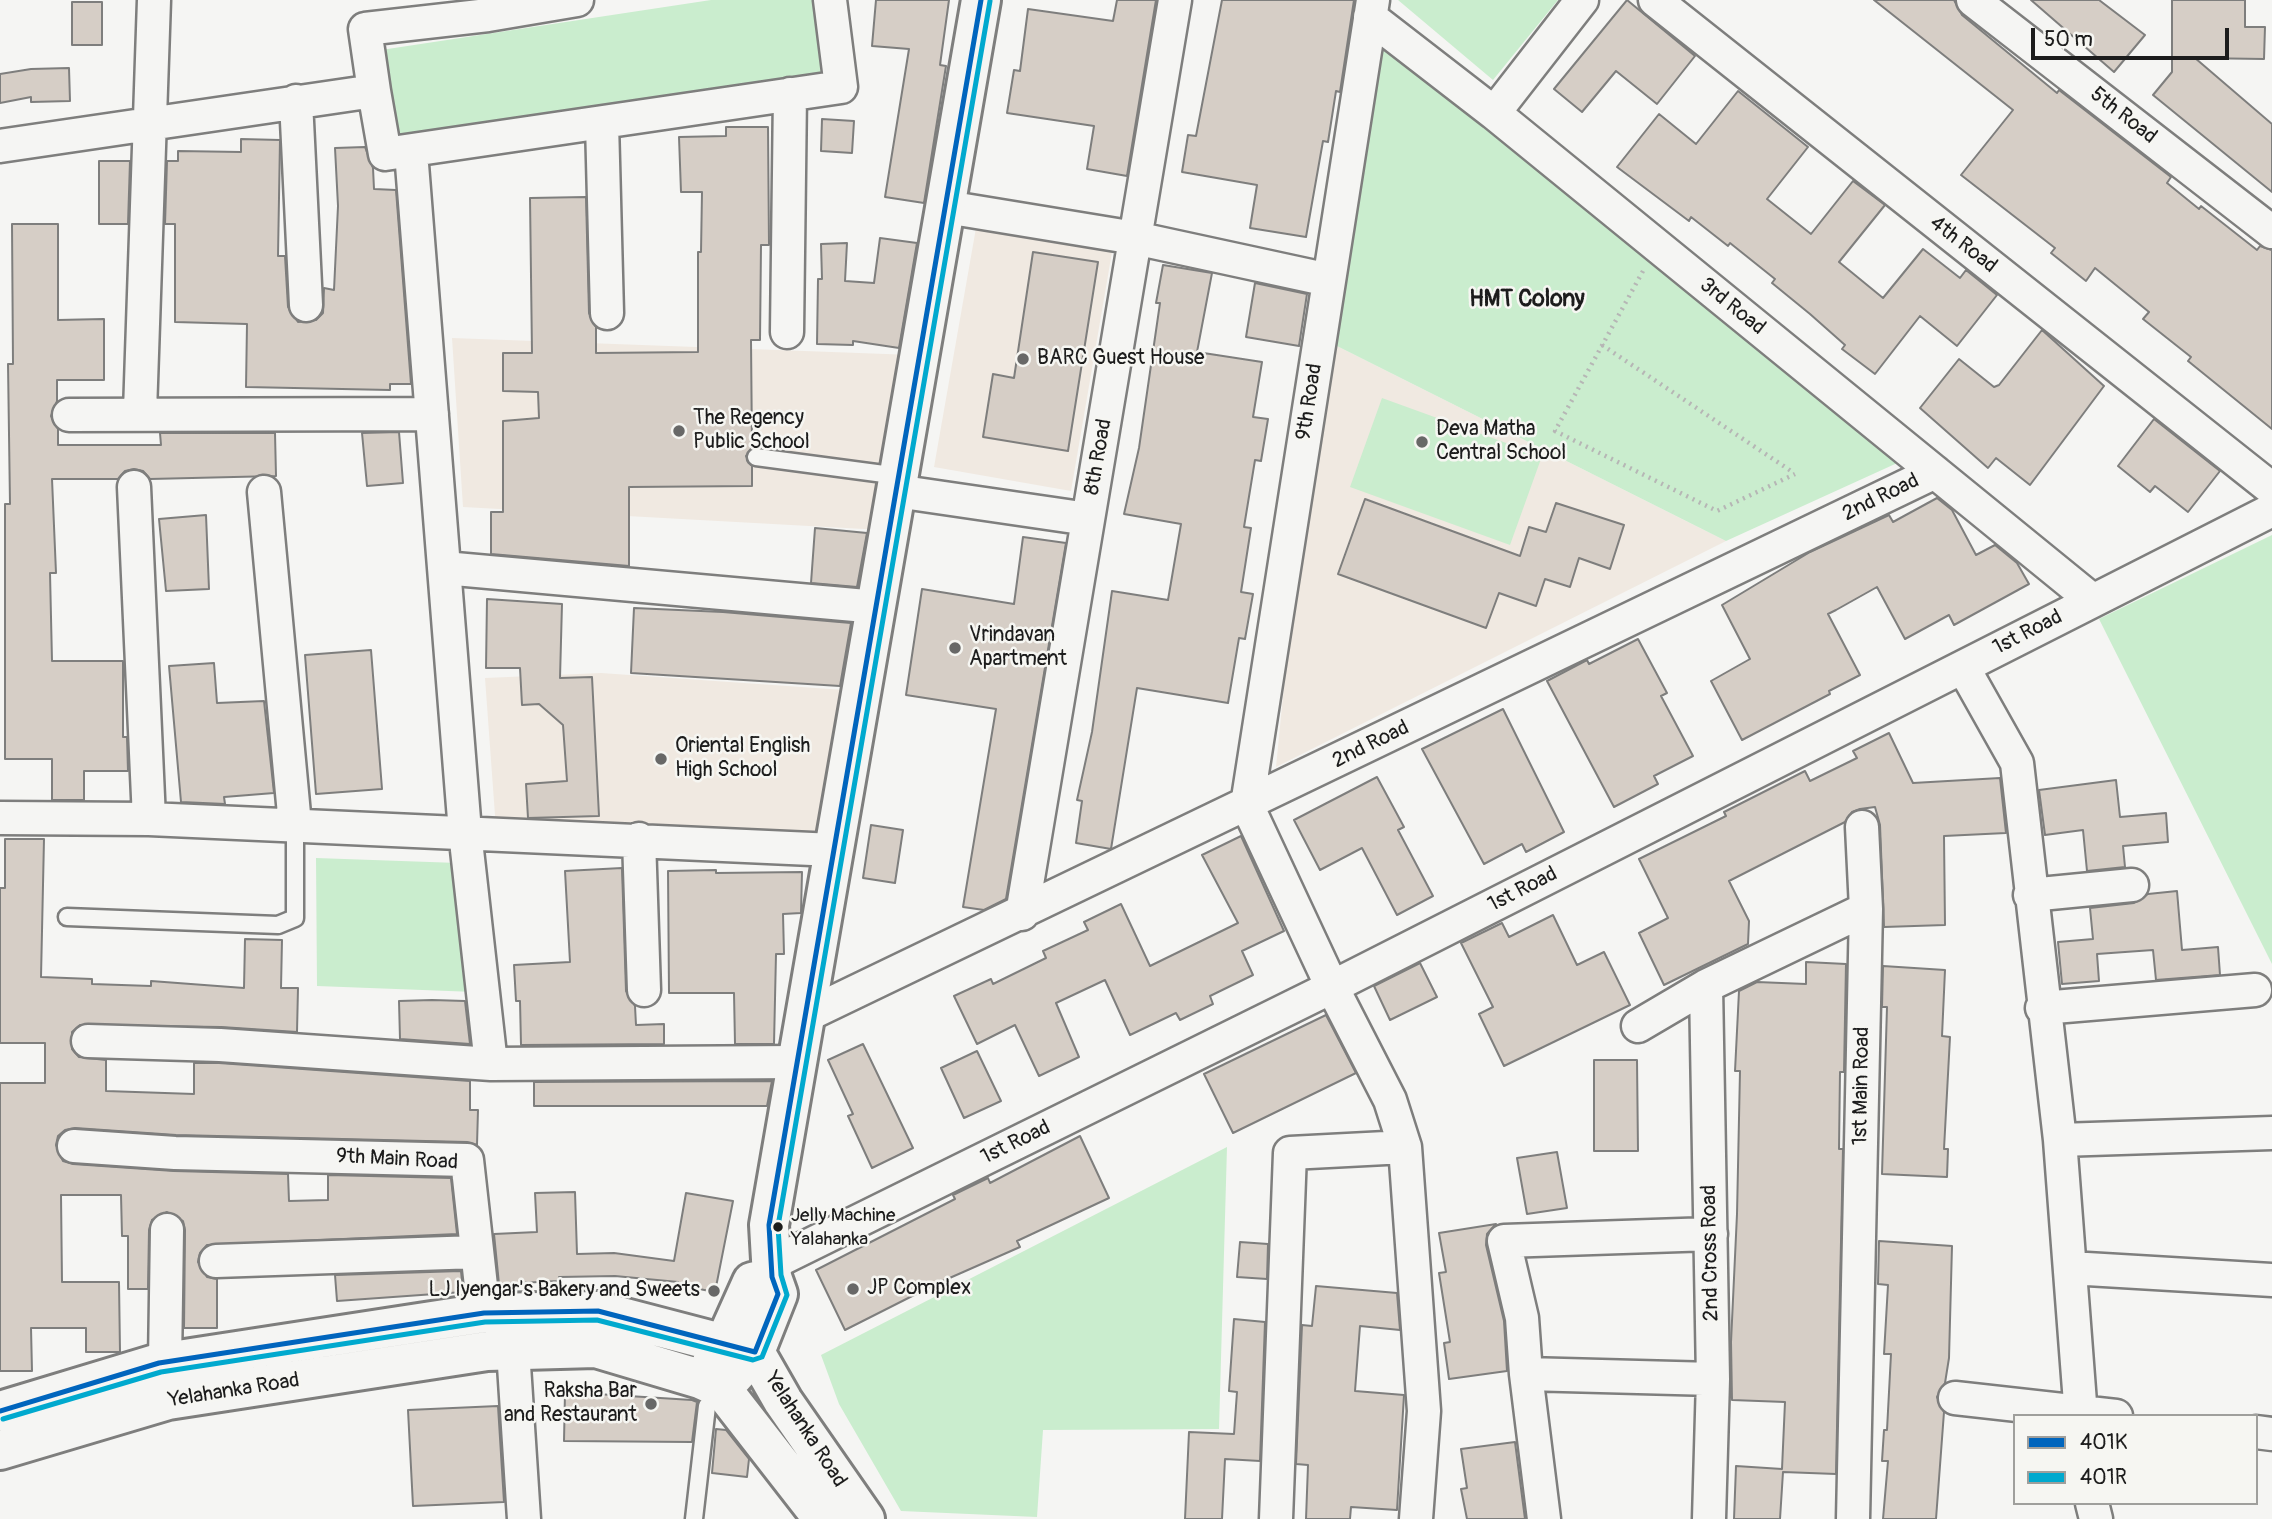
<!DOCTYPE html>
<html>
<head>
<meta charset="utf-8">
<style>
  body { margin:0 }
  #map { position:relative; width:2272px; height:1519px; overflow:hidden; background:#f5f5f3; font-family:Pangolin,sans-serif }
  canvas { display:block }
  .legend { position:absolute; left:2013px; top:1414px; width:245px; height:91px; box-sizing:border-box; background:#f6f6f2; border:2px solid #9f9f9c; margin:0; padding:9px 12px; list-style:none; font-size:21px; color:#1c1c1c }
  .legend li { display:flex; align-items:center; gap:14px; height:35px }
  .legend b { width:35px; border:2px solid #9f9f9c }
  .scale { position:absolute; left:2031px; top:28px; width:198px; height:32px; box-sizing:border-box; border:4px solid #1c1c1c; border-top:0; padding-left:9px; font-size:21px; line-height:24px; white-space:nowrap; color:#1c1c1c; -webkit-text-stroke:5px #f6f6f2; paint-order:stroke }
</style>
</head>
<body>
<div id="map">
<canvas width="2272" height="1519"></canvas>
<ul class="legend">
<li><b style="height:9px;background:#0065bd"></b>401K</li>
<li><b style="height:9px;background:#00a9ce"></b>401R</li>
</ul>
<div class="scale">50 m</div>
</div>
<script>
const ctx = document.querySelector('canvas').getContext('2d');
ctx.lineJoin = 'round';
function paint(path, color) {
  ctx.fillStyle = color;
  ctx.fill(path, 'evenodd');
}
function stroke(path, color, width, dash) {
  ctx.strokeStyle = color;
  ctx.lineWidth = width;
  ctx.lineCap = dash ? 'butt' : 'round';
  ctx.setLineDash(dash || []);
  ctx.stroke(path);
}
function write(font, color, halo, rows, align = 'center') {
  ctx.font = font + ' Pangolin,sans-serif';
  ctx.lineWidth = 5;
  ctx.setLineDash([]);
  ctx.textBaseline = 'middle';
  ctx.strokeStyle = halo;
  ctx.fillStyle = color;
  for (const [text, x, y, turn = 0] of rows) {
    ctx.save();
    ctx.translate(x, y);
    ctx.rotate((+turn || 0) * Math.PI / 180);
    ctx.textAlign = isNaN(turn) ? turn : align;
    if (halo) ctx.strokeText(text, 0, 0);
    ctx.fillText(text, 0, 0);
    ctx.restore();
  }
}
paint(new Path2D(`
  M976 228 1112 252 1071 491 934 467Z
  M452 338 913 355 882 530 463 507Z
  M1331 343 1726 541 1276 767 1293 595Z
  M601 673 844 690 818 840 496 829 485 678Z`), '#f0e9e1');
paint(new Path2D(`
  M711 0H821L832 75 395 141 381 50Z
  M1398 0H1558L1493 80Z
  M1383 45 1449 99 1906 459 1726 541 1331 343Z
  M1382 398 1542 456 1510 545 1350 487Z
  M2272 535V964L2099 619Z
  M316 858 458 863 475 992 317 986Z
  M1227 1147 1219 1429 1043 1430 1037 1517 901 1511 839 1404 821 1355Z`), '#caedce');
const building = new Path2D(`
  M876 0H949L940 65 946 66 924 203 885 197 909 49 872 46Z
  M1117 0H1156L1127 176 1087 169 1094 126 1007 113 1014 70 1020 71 1028 9 1113 21Z
  M1222 0H1354L1340 92 1336 91 1328 142 1323 141 1306 237 1250 228 1257 185 1182 172 1188 135 1196 136Z
  M1627 0 1695 56 1657 104 1616 71 1582 112 1554 89Z
  M1874 0H1954L1962 15 2057 93 2059 90 2171 177 2167 183 2199 209 2201 206 2257 250 2260 246 2272 250V429L2188 361 2191 357 2143 319 2149 312 2095 268 2086 281 2051 253 2055 248 1961 175 2013 110Z
  M2031 0H2099L2145 35 2114 72Z
  M2172 0H2245V27H2265L2264 59 2195 58 2272 124V192L2153 95 2172 72Z
  M72 2H102V45H72Z
  M69 68 70 101 31 102V97L0 103V74L31 69Z
  M1738 91 1808 147 1767 199 1811 234 1853 181 1885 205 1839 262 1883 298 1923 249 1960 278 1966 270 1997 295 1957 346 1920 316 1875 374 1842 349 1845 345 1810 314 1772 283 1775 279 1730 243 1728 246 1691 217 1689 221 1617 167 1659 114 1696 144Z
  M822 119 854 121 852 153 821 151Z
  M726 127H768L769 245H761L760 340H751L752 448 746 456 752 466V486L629 487V566L491 554V512H503V421L539 418 538 392 503 391V353H532L530 198 586 197 589 313 596 327V353L698 352V252H701L702 192H681L679 137 726 136Z
  M241 139 280 140 278 256H285L288 307 298 322 316 320 323 313 324 288 334 290 338 206 335 148 365 147 373 168 374 189 396 190 411 384H390V390L246 387 247 324 175 322V224H165L167 161H178V151L241 152Z
  M99 161H130L128 224H99Z
  M12 224H58V320L104 319V380H57V401L51 416 58 429V445H161L160 433H275L276 476 150 479 143 471 134 469 125 471 118 479H52L56 573H50L52 661H123V737H127L128 771H84V800H52V759H5V504H10L8 364H13Z
  M880 238 917 243 899 348 853 341V345L817 344 818 279H822L821 244 847 243 845 281 874 283Z
  M1033 252 1098 262 1068 451 983 437 993 374 1014 378Z
  M1163 265 1212 273 1197 352 1262 362 1253 417 1268 419 1261 461 1255 460 1244 527 1251 528 1241 592 1253 594 1245 639 1239 638 1228 703 1137 688 1111 849 1076 843 1082 801 1077 800 1092 732 1112 591 1168 600 1181 524 1124 514 1139 448 1160 303H1156Z
  M1255 283 1307 294 1299 346 1246 337Z
  M2042 330 2104 386 2030 485 1996 458 1988 468 1920 408 1959 359 1994 387 1999 385Z
  M2154 419 2220 471 2188 512 2155 486 2150 492 2118 466Z
  M399 432 403 483 367 486 362 433Z
  M1937 498 1952 510 1976 555 1995 545 2017 563 2029 584 1954 625 1949 615 1905 639 1877 587 1836 610 1828 614 1860 675 1829 691 1830 694 1742 740 1711 681 1750 659 1722 605 1810 552 1889 515 1893 522Z
  M1365 499 1520 556 1529 527 1546 532 1556 503 1624 525 1610 569 1579 558 1570 587 1545 579 1536 606 1499 593 1486 628 1338 574Z
  M206 515 209 589 166 591 159 519Z
  M815 528 867 533 857 587 811 583Z
  M1023 537 1066 543 1006 899 984 910 963 907 996 709 906 695 922 589 1014 604Z
  M487 599 562 604 560 678 592 677 599 816 528 818 526 784 567 781 563 725 539 704 522 705 520 668H486Z
  M634 608 723 612 851 623 840 686 631 673Z
  M1638 639 1667 693 1661 696 1693 756 1654 776 1658 784 1614 807 1547 681 1587 660 1589 664Z
  M371 650 382 789 316 794 305 655Z
  M214 663 217 703 264 701 274 793 224 797 225 804 181 802 169 666Z
  M1503 709 1564 832 1526 852 1522 844 1484 864 1422 749Z
  M1889 733 1913 783 2000 778 2006 833 1944 836 1945 925 1884 927 1880 825 1875 807 1860 809 1852 812 1845 822 1729 881 1749 921 1748 944 1664 985 1639 933 1668 918 1639 859 1726 816 1724 812 1805 771 1810 781 1857 758 1853 751Z
  M1377 777 1404 827 1398 830 1433 896 1397 915 1362 848 1320 870 1294 820Z
  M2116 780 2120 817 2166 813 2168 842 2123 846 2125 867 2087 871 2083 830 2045 835 2039 790Z
  M871 825 903 830 895 883 863 878Z
  M1241 836 1284 931 1242 951 1253 975 1210 996 1213 1004 1180 1020 1176 1013 1130 1035 1105 980 1056 1003 1079 1057 1039 1076 1015 1025 977 1044 954 996 991 979 993 984 1046 958 1043 951 1088 930 1084 922 1121 904 1150 966 1238 923 1202 855Z
  M5 839H44L41 977 92 979V984L151 986V981L244 988 245 939 282 940 281 988H298L297 1032 221 1027 80 1025 72 1032V1049L79 1057 106 1060V1091L194 1094V1063H219L470 1081V1110H478L477 1145 467 1142 176 1135 75 1128 65 1130 58 1136 56 1145 63 1161 73 1164 174 1171 288 1174 289 1201 328 1200V1175L451 1178 457 1234 207 1245 200 1253 198 1262 207 1277 217 1279V1328H184L185 1230 183 1221 167 1212 152 1220 149 1230 148 1289H128V1236H122L121 1195H61L62 1282H119L120 1352H86V1328H31L32 1371H0V1083H45V1043H0V888H5Z
  M622 868 626 991 635 1006 636 1025 664 1024V1044L521 1045 520 1001H516L514 965 570 962 565 871Z
  M716 870V873L802 872 801 913 783 914 784 954H776L774 1044H735L734 993H669L668 871Z
  M2177 891 2182 950 2218 947 2220 975 2156 980 2153 950 2097 954 2099 981 2062 984 2058 942 2093 939 2090 908 2134 903 2148 894Z
  M1553 915 1577 965 1604 952 1630 1005 1504 1066 1479 1014 1493 1007 1461 943 1502 923 1509 937Z
  M1806 962 1846 964 1844 1072H1840L1839 1149H1843L1836 1474 1783 1472 1780 1519H1734L1736 1466 1782 1469 1785 1402 1732 1400 1731 1342 1737 1214 1740 1071H1735L1739 991 1757 982 1806 984Z
  M1420 963 1437 997 1390 1020 1374 986Z
  M1883 966 1945 970 1942 1036 1950 1037 1944 1149H1948L1947 1177 1882 1174 1887 1007H1882Z
  M432 1000 465 1001 470 1044 400 1039 399 1001Z
  M1326 1015 1356 1073 1233 1133 1204 1074Z
  M863 1044 913 1148 872 1168 848 1116 853 1114 828 1060Z
  M977 1051 1001 1101 964 1118 941 1068Z
  M1594 1060H1637L1638 1151H1594Z
  M772 1081 767 1106H534V1082Z
  M1080 1136 1109 1198 1017 1241 1020 1247 936 1284 845 1330 816 1270 955 1199 953 1195 988 1178 990 1183Z
  M1557 1152 1567 1208 1527 1214 1517 1158Z
  M575 1192 577 1254 614 1253 674 1261 686 1193 733 1201 715 1292 678 1285V1282L615 1276 559 1277V1281L499 1284 494 1234 537 1232 535 1193Z
  M1496 1224 1487 1234 1486 1245 1504 1321 1507 1371 1449 1379 1444 1343 1450 1342 1439 1273 1446 1272 1439 1233Z
  M1879 1241 1952 1246 1949 1358 1945 1383 1937 1397 1944 1412 1936 1519H1883L1888 1461H1882L1884 1430H1887L1891 1354H1884L1888 1285 1878 1284Z
  M1240 1242 1268 1244 1267 1279 1237 1277Z
  M461 1271 463 1292 337 1301 335 1275Z
  M1316 1286 1397 1293 1400 1330 1360 1326 1355 1391 1404 1395 1397 1510 1351 1507 1350 1519H1306L1308 1465 1296 1464 1302 1325 1312 1326Z
  M1234 1319 1265 1322 1260 1461 1225 1459 1222 1519H1185L1189 1432 1234 1434 1237 1392 1229 1391Z
  M565 1392 692 1400 697 1402 692 1442 564 1441Z
  M498 1406 504 1502 413 1506 408 1410Z
  M716 1429 726 1430 749 1459 747 1477 712 1473Z
  M1515 1442 1525 1519H1467L1461 1489 1467 1488 1461 1449Z`);
paint(building, '#d6cec6');
stroke(building, '#7e7e7d', 2);
const lane = new Path2D(`
  M756 457 899 476
  M67 917 278 925 295 918V825
  M694 1519 707 1406`);
const street = new Path2D(`
  M1373 0 1247 805 1332 987 1390 1100 1405 1147 1424 1411 1416 1519
  M1655 0 2272 489
  M1973 0 2272 232
  M1370 17 1494 113 2092 600
  M374 91 385 154 841 87 830 0
  M296 101 306 305
  M1494 113 1582 0
  M602 123 607 313
  M0 146 374 91 365 29 488 15 577 0
  M411 152 465 832 491 1064
  M946 207 1135 238 1329 280
  M787 332 790 94
  M140 412 154 0
  M69 415 432 414
  M134 487 149 819
  M896 491 1088 519
  M264 492 295 825
  M444 568 877 607
  M1963 667 2017 763 2060 1140 2081 1416
  M0 818 149 819 834 850
  M1862 827 1866 909
  M639 839 644 990
  M2030 895 2132 885
  M1022 914 1175 0
  M1706 986 1713 1379 1709 1519
  M2042 1008 2255 990
  M805 1016 1935 472
  M1638 1026 1706 986 1866 909 1853 1519
  M88 1041 220 1045 491 1064 798 1062
  M2060 1140 2272 1133
  M74 1146 175 1153 467 1160 484 1313
  M216 1261 477 1252
  M771 1264 1332 987 2272 510
  M2070 1268 2272 1280
  M513 1350 524 1519
  M165 1363 167 1230
  M1526 1374 1713 1379
  M1955 1398 2116 1416
  M2256 1432 2272 1434
  M2092 1503 2096 1519
  M1276 1519 1290 1153 1405 1147
  M1544 1519 1526 1374 1522 1318 1504 1241 1711 1234`);
const secondary = new Path2D(`
  M712 1362 725 1342 752 1282 772 1277
  M722 1389 755 1352 778 1294 772 1277 769 1225 981 0
  M0 1411 159 1363 484 1313 598 1311 755 1352 783 1401 865 1519
  M0 1450 168 1400 487 1351 596 1348 700 1379 722 1389 823 1519`);
stroke(lane, '#7e7e7d', 21);
stroke(street, '#7e7e7d', 37);
stroke(secondary, '#7e7e7d', 44);
stroke(new Path2D(`
  M1643 271 1555 431 1717 511 1795 474
  M1602 345 1794 473`), '#b6b6b5', 4.5, [2, 5]);
stroke(lane, '#f5f5f3', 16);
stroke(street, '#f5f5f3', 32);
stroke(secondary, '#f5f5f3', 38);
stroke(new Path2D(`
  M0 1411 159 1363 484 1313 598 1311 755 1352 778 1294 772 1277 769 1225 981 0`), '#0065bd', 5);
stroke(new Path2D(`
  M3 1419 161 1372 485 1322 597 1320 753 1360 762 1357 787 1295 781 1275 778 1226 990 1`), '#00a9ce', 5);
for (const [x, y, r, color] of [
  [1023,359,7,"#686867"],
  [679,431,7,"#686867"],
  [1422,442,7,"#686867"],
  [955,648,7,"#686867"],
  [661,759,7,"#686867"],
  [778,1227,6,"#1c1c1c"],
  [853,1289,7,"#686867"],
  [714,1291,7,"#686867"],
  [651,1404,7,"#686867"]
]) {
  const dot = new Path2D();
  dot.arc(x, y, r, 0, 2 * Math.PI);
  ctx.fillStyle = color;
  ctx.fill(dot);
  stroke(dot, '#f6f6f2', 2.5);
}
write('19px', '#1c1c1c', '#f6f6f2', [
  ["Jelly Machine",791,1216],
  ["Yalahanka",791,1240]
], 'left');
write('21px', '#1c1c1c', '#f6f6f2', [
  ["5th Road",2123,116,38],
  ["4th Road",1963,245,38],
  ["3rd Road",1732,307,39],
  ["9th Road",1310,402,-81],
  ["8th Road",1099,457,-80],
  ["2nd Road",1881,498,-26],
  ["1st Road",2028,633,-27],
  ["2nd Road",1371,745,-26],
  ["1st Road",1523,890,-27],
  ["1st Main Road",1862,1086,-89],
  ["1st Road",1016,1143,-26],
  ["9th Main Road",397,1160,3],
  ["2nd Cross Road",1711,1253,-91],
  ["Yelahanka Road",234,1391,-9],
  ["Yelahanka Road",805,1430,57]
]);
write('21px', '#1c1c1c', '#f6f6f2', [
  ["BARC Guest House",1037,359],
  ["The Regency",693,419],
  ["Public School",693,443],
  ["Deva Matha",1436,430],
  ["Central School",1436,454],
  ["Vrindavan",969,636],
  ["Apartment",969,660],
  ["Oriental English",675,747],
  ["High School",675,771],
  ["JP Complex",867,1289],
  ["LJ Iyengar's Bakery and Sweets",700,1291,"right"],
  ["Raksha Bar",637,1392,"right"],
  ["and Restaurant",637,1416,"right"]
], 'left');
write('bold 23px', '#1c1c1c', '#f6f6f2', [
  ["HMT Colony",1527,300]
]);
</script>
</body>
</html>
